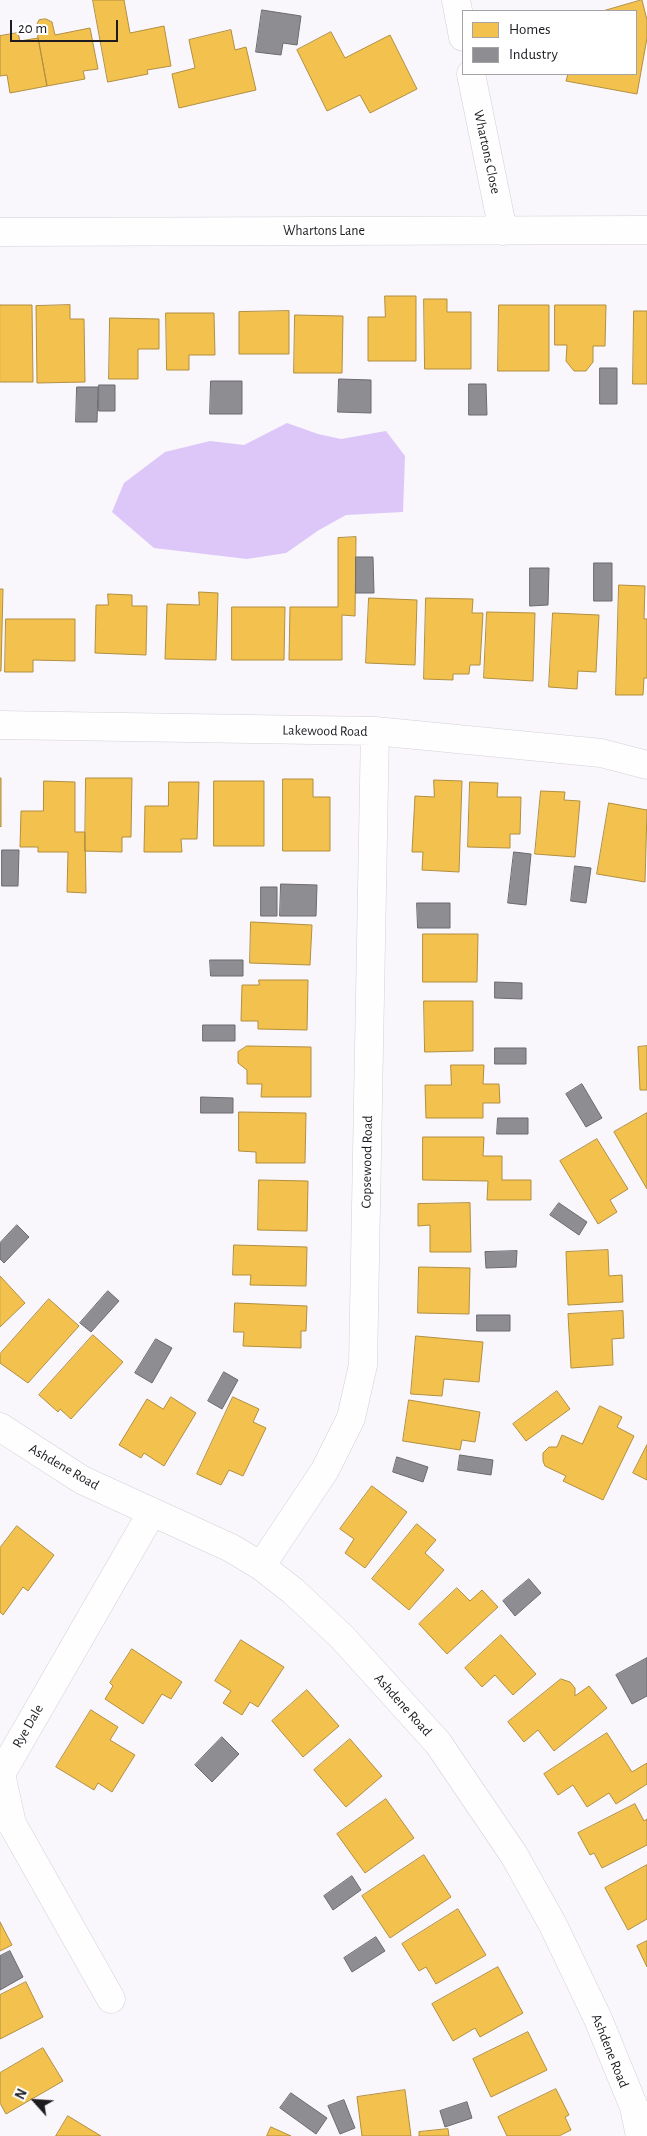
<!DOCTYPE html>
<html>
<head>
<meta charset="utf-8">
<style>
  body { margin:0 }
  #map { position:relative; width:647px; height:2136px; overflow:hidden; background:#f9f6fc; font-family:"Alegreya Sans",sans-serif }
  canvas { display:block }
  .legend { position:absolute; left:462px; top:10px; width:175px; height:65px; box-sizing:border-box; background:#fff; border:1px solid #a5a3a6; margin:0; padding:6px 9px; list-style:none; font-size:15px; color:#1d1a20 }
  .legend li { display:flex; align-items:center; gap:10px; height:25px }
  .legend b { width:25px; border:1px solid #a5a3a6 }
  .north { position:absolute; left:10px; top:2076px; width:50px; height:50px; -webkit-text-stroke:4px #fff; paint-order:stroke; rotate:296deg; font-size:14px; font-weight:700; line-height:20px; text-align:center; color:#1d1a20 }
  .north::after { content:''; display:block; margin:auto; width:18px; height:22px; background:#1d1a20; clip-path:polygon(50% 0,100% 100%,50% 72%,0 100%) }
  .scale { position:absolute; left:10px; top:20px; width:108px; height:22px; box-sizing:border-box; border:2px solid #1d1a20; border-top:0; padding-left:6px; font-size:15px; line-height:18px; white-space:nowrap; color:#1d1a20; -webkit-text-stroke:4px #fff; paint-order:stroke }
</style>
</head>
<body>
<div id="map">
<canvas width="647" height="2136"></canvas>
<ul class="legend">
<li><b style="height:14px;background:#f2c14e"></b>Homes</li>
<li><b style="height:14px;background:#8d8d92"></b>Industry</li>
</ul>
<div class="north">N</div>
<div class="scale">20 m</div>
</div>
<script>
const ctx = document.querySelector('canvas').getContext('2d');
ctx.lineJoin = 'round';
function paint(path, color) {
  ctx.fillStyle = color;
  ctx.fill(path, 'evenodd');
}
function stroke(path, color, width, dash) {
  ctx.strokeStyle = color;
  ctx.lineWidth = width;
  ctx.lineCap = dash ? 'butt' : 'round';
  ctx.setLineDash(dash || []);
  ctx.stroke(path);
}
function write(font, color, halo, rows, align = 'center') {
  ctx.font = font + ' "Alegreya Sans",sans-serif';
  ctx.lineWidth = 5;
  ctx.setLineDash([]);
  ctx.textBaseline = 'middle';
  ctx.strokeStyle = halo;
  ctx.fillStyle = color;
  for (const [text, x, y, turn = 0] of rows) {
    ctx.save();
    ctx.translate(x, y);
    ctx.rotate((+turn || 0) * Math.PI / 180);
    ctx.textAlign = isNaN(turn) ? turn : align;
    if (halo) ctx.strokeText(text, 0, 0);
    ctx.fillText(text, 0, 0);
    ctx.restore();
  }
}
paint(new Path2D(`
  M287 423 318 434 341 439 386 431 405 456 403 512 346 515 319 530 286 553 247 559 154 548 112 512 124 483 165 452 210 441 244 445Z`), '#dcc7f8');
const homes = new Path2D(`
  M93 0H124L130 33 164 26 171 66 147 70 148 74 108 82Z
  M642 0 647 20V38L637 94 566 81 568 74H636V11H603Z
  M46 19 52 22 55 35 90 28 98 69 83 71 85 79 47 86 36 26 39 20Z
  M231 30 235 50 246 47 256 90 179 108 172 74 195 68 189 40Z
  M331 32 345 58 390 35 417 89 370 113 360 95 327 111 297 50Z
  M18 33 20 41 38 38 47 86 10 93 7 75 0 76V36Z
  M385 296H416V361H368V317H385Z
  M424 299H447V312H471V369H425Z
  M0 305H32L33 382H0Z
  M70 305V319H84L85 382 37 383 36 306Z
  M499 305H549V371H498Z
  M555 305H606L605 346H593V362L586 371H574L566 361 567 345H555Z
  M289 311V354H239V312Z
  M634 311H647V384H633Z
  M166 313H214L215 355H189V370H167Z
  M295 315 343 316 342 373H294Z
  M110 318 159 319V349H138V379H109Z
  M356 537 355 616 342 615V660H289L290 607H338V538Z
  M619 585 645 586 644 619H647V678H644L643 695H616Z
  M0 589H3L1 671H0Z
  M199 592 218 593 216 660 165 659 167 604 199 605Z
  M108 594 132 595V606H147L146 655 95 653 96 605H108Z
  M369 598 417 600 415 665 366 663Z
  M426 598 473 599 472 613H483L480 665H470L469 674H453V680L424 679Z
  M232 607H285L284 660H232Z
  M487 612 535 613 533 681 484 678Z
  M553 613 599 615 596 672 578 671 577 689 549 687Z
  M6 619H75V661L33 660V672H5Z
  M0 778H1V827L0 826Z
  M86 778H132L131 837H122V852L85 851Z
  M283 779H313V797H330V851H283Z
  M434 780 462 781 459 872 422 870 423 852H412L415 796 434 797Z
  M44 781 75 782V832H85L86 893 67 892 68 852H38V847H20L21 811H43Z
  M214 781H264V846H214Z
  M169 782H199L197 839H181L182 852H144L145 806H168Z
  M470 782 498 783 497 797H521L520 834H510V848L468 847Z
  M541 791 565 792 564 800 580 801 575 857 535 854Z
  M609 803 647 810 645 882 597 874Z
  M251 922 312 925 310 965 250 963Z
  M423 934H478L477 982H423Z
  M259 980H308L307 1030 258 1029V1021H241L242 985H259Z
  M424 1001H473V1051L425 1052Z
  M247 1046 311 1047V1097H261L262 1084H247V1070L238 1063V1052Z
  M647 1046V1090H640L638 1047Z
  M451 1065H484L483 1084H499L500 1103H483V1118H426L425 1085H451Z
  M239 1112 306 1113 305 1163H256V1152L239 1151Z
  M647 1113V1189L614 1132Z
  M423 1137H484L483 1156H502V1180H531V1200H487L488 1181 423 1180Z
  M597 1139 628 1189 610 1200 617 1212 598 1224 560 1161Z
  M259 1180 308 1181 307 1231 258 1230Z
  M470 1203 471 1252H430V1225L418 1226V1204Z
  M234 1245 307 1247 306 1286 250 1285 251 1275H233Z
  M608 1250 609 1276 622 1275 623 1302 568 1305 566 1252Z
  M419 1267 470 1268 469 1314 418 1313Z
  M0 1276 25 1303 0 1327Z
  M49 1299 79 1326 28 1383 0 1363V1354Z
  M235 1303 307 1306 306 1331H301V1348L243 1346 244 1332H234Z
  M623 1311 624 1338 612 1339 613 1365 571 1368 568 1314Z
  M93 1335 123 1362 71 1419 60 1409 58 1412 39 1395Z
  M416 1336 483 1342 479 1382 444 1379 442 1396 411 1394Z
  M557 1391 570 1409 526 1441 513 1424Z
  M171 1397 196 1413 164 1466 144 1453 141 1458 119 1445 147 1399 163 1409Z
  M233 1397 259 1409 253 1422 266 1428 243 1476 229 1470 221 1485 197 1474Z
  M409 1400 480 1412 475 1442 462 1440 460 1450 403 1441Z
  M600 1406 622 1417 617 1427 634 1436 603 1500 563 1481 566 1476 545 1466 543 1461V1453L549 1447H557L562 1435 582 1444Z
  M647 1445V1480L633 1473Z
  M372 1486 407 1512 365 1568 345 1553 354 1539 340 1529Z
  M417 1524 436 1540 425 1553 444 1570 409 1610 372 1579Z
  M17 1526 54 1555 28 1591 23 1587 3 1615 0 1612V1548Z
  M457 1588 470 1601 482 1590 498 1607 447 1654 419 1624Z
  M501 1635 536 1674 513 1695 495 1675 482 1687 465 1668Z
  M241 1640 284 1667 258 1707 250 1702 242 1715 223 1703 231 1691 215 1681Z
  M132 1649 182 1682 171 1699 162 1694 143 1724 105 1699 113 1686 110 1683Z
  M561 1679 570 1682 575 1688V1696L589 1686 607 1708 554 1751 538 1730 524 1742 508 1722Z
  M307 1690 339 1726 303 1757 272 1721Z
  M91 1710 118 1727 110 1740 135 1755 112 1792 98 1783 94 1790 56 1767Z
  M607 1733 632 1772 647 1763V1784L616 1804 609 1793 587 1807 573 1785 558 1795 544 1774Z
  M350 1739 382 1776 346 1807 314 1770Z
  M386 1799 414 1838 365 1873 337 1834Z
  M635 1804 644 1821 647 1819V1845L602 1868 594 1853 590 1855 578 1833Z
  M424 1855 451 1897 390 1938 362 1896Z
  M647 1865V1919L628 1930 605 1888Z
  M458 1909 486 1955 436 1984 426 1967 419 1971 402 1944Z
  M0 1922 12 1945 0 1951Z
  M647 1941V1967L637 1946Z
  M498 1967 523 2013 480 2037 475 2028 453 2041 432 2004Z
  M26 1982 43 2017 0 2039V1995Z
  M528 2032 547 2070 491 2097 473 2059Z
  M43 2048 63 2081 6 2114 0 2103V2073Z
  M556 2089 569 2115 565 2117 571 2130 559 2136H507L498 2117Z
  M405 2090 411 2136H362L357 2097Z
  M68 2116 101 2136H56Z
  M271 2127 291 2136H267Z
  M448 2129 449 2136H419V2132Z`);
paint(homes, '#f2c14e');
stroke(homes, '#b28f40', 1);
const industry = new Path2D(`
  M262 10 301 16 297 45 283 43 281 55 256 52Z
  M600 368H617V404H600Z
  M339 379 371 380V413L338 412Z
  M211 381H242V414H210Z
  M469 384H486L487 415H469Z
  M99 385H115V411H99Z
  M77 387H98L97 422H76Z
  M356 557H373L374 593H356Z
  M594 563H612V601H594Z
  M530 568H549L548 605 530 606Z
  M2 850H19L18 886H2Z
  M514 852 531 854 526 905 508 903Z
  M575 866 591 868 586 903 571 901Z
  M281 884 317 885 316 916H280Z
  M261 887H277V916H261Z
  M417 903H450V928H418Z
  M210 960H243V976H211Z
  M495 982 522 983V999L495 998Z
  M203 1025H235V1041H203Z
  M495 1048H526V1064H495Z
  M582 1084 602 1118 586 1127 566 1094Z
  M201 1097 233 1098V1113H201Z
  M498 1118H528V1134H497Z
  M559 1203 587 1222 579 1235 550 1215Z
  M17 1225 29 1237 4 1263 0 1259V1243Z
  M517 1251 516 1267 486 1268 485 1252Z
  M108 1291 119 1301 91 1332 80 1323Z
  M477 1315H510V1331H477Z
  M156 1339 172 1348 152 1383 135 1373Z
  M224 1372 238 1380 222 1409 208 1401Z
  M460 1455 493 1460 491 1475 458 1470Z
  M397 1457 428 1467 423 1482 393 1472Z
  M529 1579 541 1593 515 1616 503 1601Z
  M647 1658V1696L632 1704 616 1675Z
  M222 1737 239 1754 212 1782 195 1765Z
  M352 1876 361 1890 333 1910 324 1896Z
  M376 1937 385 1951 352 1972 344 1958Z
  M10 1951 23 1977 0 1990V1956Z
  M291 2093 327 2118 316 2134 280 2108Z
  M344 2100 355 2128 340 2134 328 2106Z
  M467 2102 472 2118 445 2127 440 2111Z`);
paint(industry, '#8d8d92');
stroke(industry, '#6b6a70', 1);
const minor = new Path2D(`
  M456 0 463 37
  M471 74 503 231
  M0 232 647 230
  M0 725 375 731 601 753 647 765
  M0 1427 82 1480 231 1548 261 1566 293 1591 342 1637 438 1743 514 1855 553 1925 598 2019 634 2107 640 2136
  M261 1566 325 1470 351 1418 363 1365 375 731
  M111 1999 12 1824 1 1774 152 1512`);
stroke(minor, '#d3d1d6', 29);
stroke(minor, '#fefeff', 28);
write('14px', '#1d1a20', '#fff', [
  ["Whartons Close",487,152,78],
  ["Whartons Lane",324,231],
  ["Lakewood Road",325,731,1],
  ["Copsewood Road",367,1162,-89],
  ["Ashdene Road",64,1467,30],
  ["Ashdene Road",403,1705,48],
  ["Rye Dale",28,1726,-60],
  ["Ashdene Road",610,2051,68]
]);
</script>
</body>
</html>
